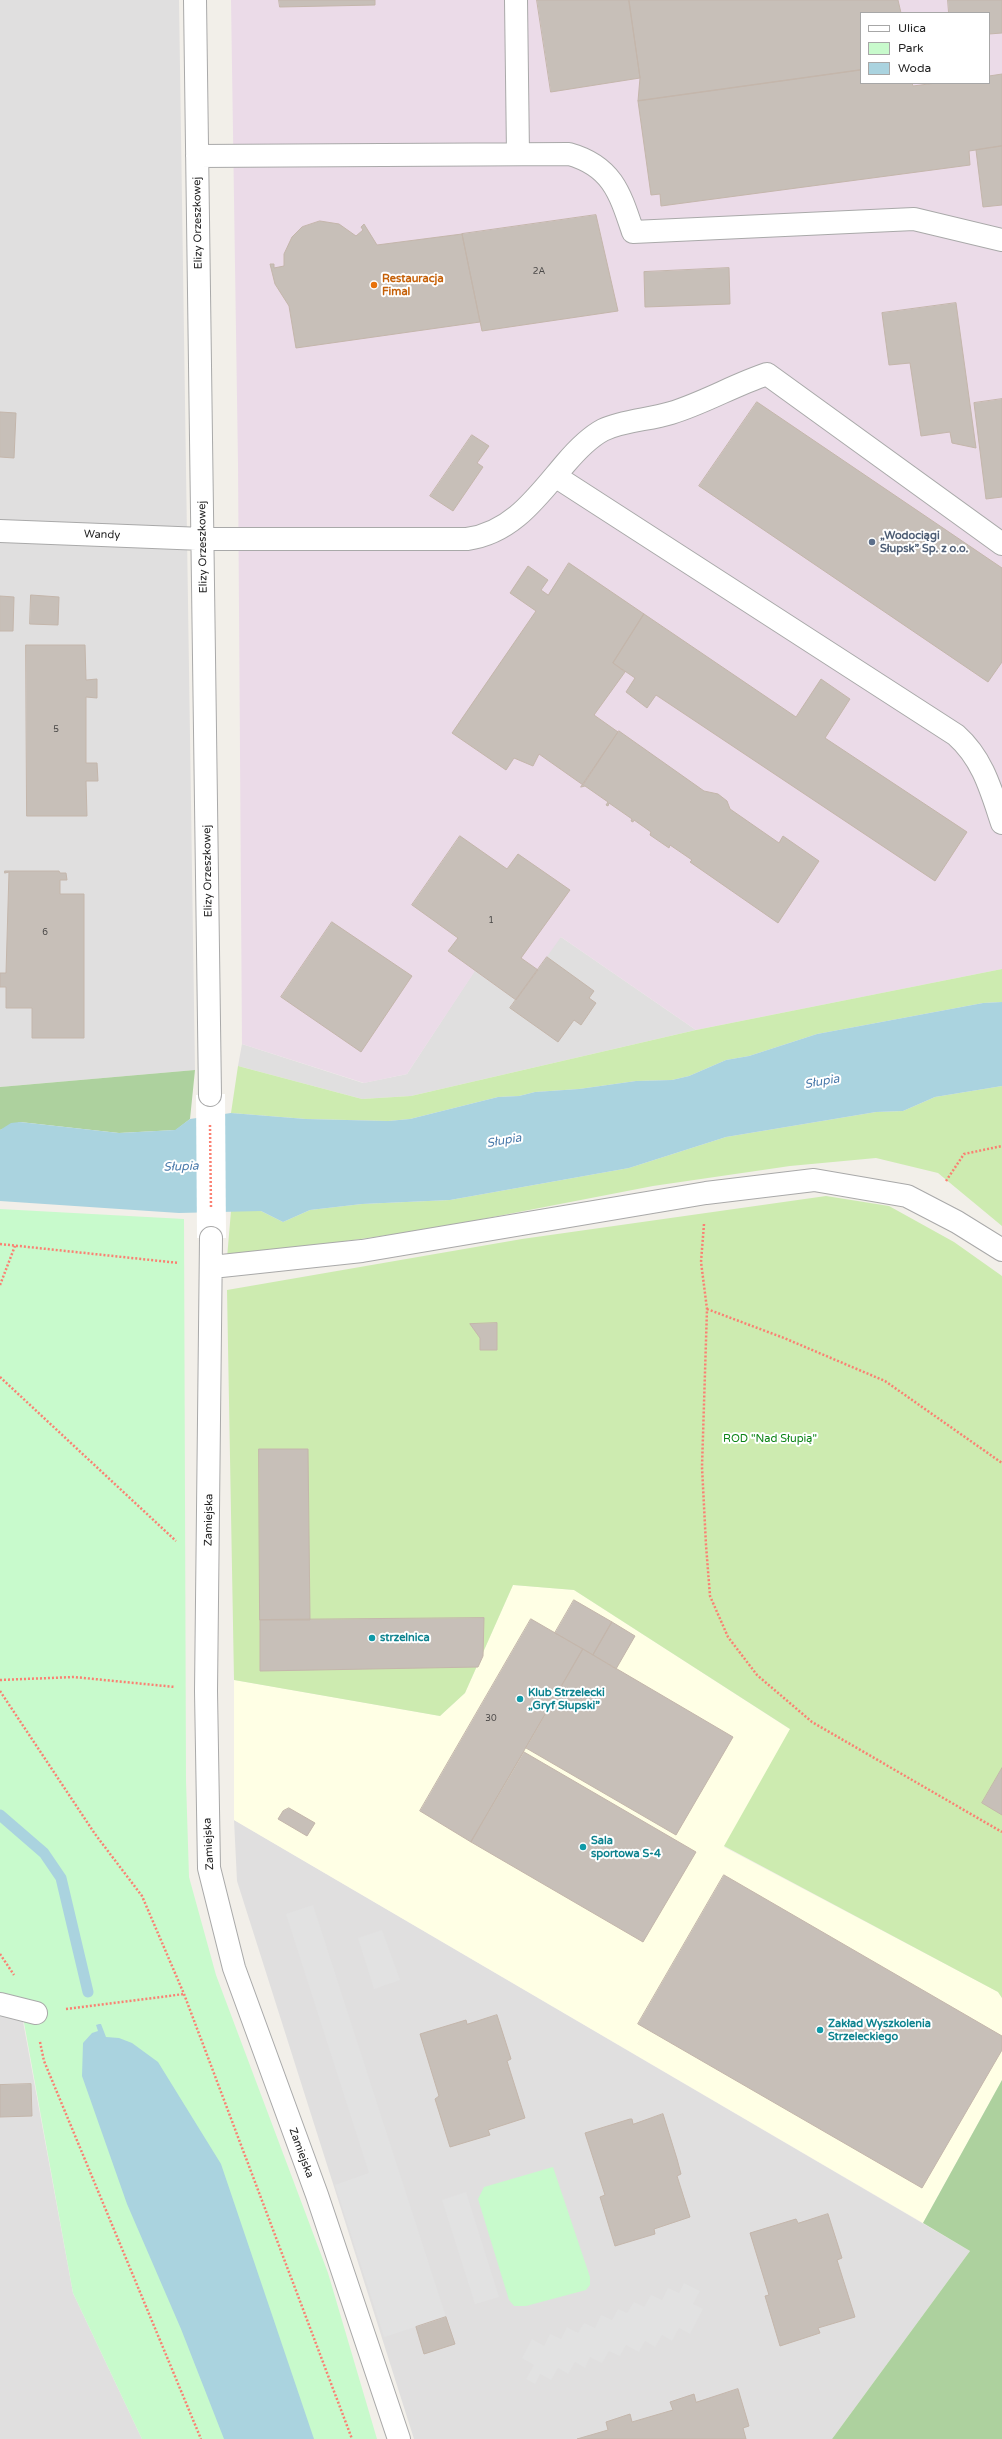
<!DOCTYPE html>
<html>
<head>
<meta charset="utf-8">
<style>
  body { margin:0 }
  #map { position:relative; width:1002px; height:2439px; overflow:hidden; background:#f2efe9; font-family:"Varela Round",sans-serif }
  canvas { display:block }
  .legend { position:absolute; left:860px; top:12px; width:130px; height:72px; box-sizing:border-box; background:#fff; border:1px solid #a7a7a7; margin:0; padding:5px 7px; list-style:none; font-size:12px; color:#222 }
  .legend li { display:flex; align-items:center; gap:8px; height:20px }
  .legend b { width:20px; border:1px solid #a7a7a7 }
</style>
</head>
<body>
<div id="map">
<canvas width="1002" height="2439"></canvas>
<ul class="legend">
<li><b style="height:5px;background:#fff"></b>Ulica</li>
<li><b style="height:11px;background:#c8facc"></b>Park</li>
<li><b style="height:11px;background:#aad3df"></b>Woda</li>
</ul>
</div>
<script>
const ctx = document.querySelector('canvas').getContext('2d');
ctx.lineJoin = 'round';
function paint(path, color) {
  ctx.fillStyle = color;
  ctx.fill(path, 'evenodd');
}
function stroke(path, color, width, dash) {
  ctx.strokeStyle = color;
  ctx.lineWidth = width;
  ctx.lineCap = dash ? 'butt' : 'round';
  ctx.setLineDash(dash || []);
  ctx.stroke(path);
}
function write(font, color, halo, rows, align = 'center') {
  ctx.font = font + ' "Varela Round",sans-serif';
  ctx.lineWidth = 4;
  ctx.setLineDash([]);
  ctx.textBaseline = 'middle';
  ctx.strokeStyle = halo;
  ctx.fillStyle = color;
  for (const [text, x, y, turn = 0] of rows) {
    ctx.save();
    ctx.translate(x, y);
    ctx.rotate((+turn || 0) * Math.PI / 180);
    ctx.textAlign = isNaN(turn) ? turn : align;
    if (halo) ctx.strokeText(text, 0, 0);
    ctx.fillText(text, 0, 0);
    ctx.restore();
  }
}
paint(new Path2D(`
  M0 0H179L195 1070 0 1087Z
  M561 937 696 1030 411 1096 362 1099 238 1066 242 1044 363 1083 407 1074 475 970Z
  M234 1820 970 2251 832 2439H414L237 1881Z
  M0 2013 22 2016 73 2293 142 2439H0Z`), '#e0dfdf');
paint(new Path2D(`
  M231 0H1002V969L696 1030 561 937 516 1000 475 971 407 1074 364 1083 242 1044 238 464ZM861 13H989V83H861Z`), '#ebdbe8');
paint(new Path2D(`
  M513 1585 574 1590 791 1730 724 1847 998 1992 1002 1998V2080L923 2223 234 1820V1680L440 1716 465 1693Z`), '#ffffe5');
paint(new Path2D(`
  M1002 969V1002L983 1003 817 1034 749 1056 726 1060 689 1076 672 1080 636 1081 579 1089 535 1092 519 1096 498 1097 410 1119 388 1121 306 1119 231 1113 238 1066 362 1099 411 1096 696 1030Z
  M1002 1086V1226L938 1173 876 1158 790 1166 653 1186 431 1229 227 1258 231 1211H261L283 1222 310 1210 362 1204 450 1200 629 1168 726 1137 876 1112 903 1111 935 1097Z
  M826 1196 889 1206 954 1242 1002 1276V1998L998 1992 724 1846 790 1729 574 1590 513 1585 465 1693 440 1716 234 1680 227 1290 522 1239Z`), '#cdebb0');
paint(new Path2D(`
  M195 1070 190 1119 176 1130 119 1133 20 1122 0 1130V1087Z
  M1002 2080V2439H832L970 2251 923 2223Z`), '#add19e');
paint(new Path2D(`
  M0 1209 184 1219 186 1781 189 1877 216 1975 328 2273 377 2439H142L73 2293 23 2017 0 2013Z
  M553 2167 590 2277V2285L586 2290 526 2306H514L509 2300 478 2199 484 2187Z`), '#c8facc');
paint(new Path2D(`
  M313 1905 446 2317 384 2337 335 2185 369 2173 286 1914Z
  M382 1930 400 1980 374 1989 358 1938Z
  M466 2192 499 2297 475 2304 442 2200Z
  M684 2283 700 2291 693 2304 703 2309 690 2334 679 2328 672 2341 662 2335 655 2347 645 2341 639 2352 626 2345 620 2356 609 2351 602 2363 590 2357 585 2368 575 2362 568 2374 558 2368 551 2380 540 2374 535 2384 526 2379 534 2365 522 2358 532 2339 544 2346 550 2334 561 2339 567 2327 578 2333 584 2323 595 2328 601 2315 612 2320 618 2309 627 2313 634 2302 644 2307 651 2295 662 2300 668 2288 679 2293Z`), '#e2e2e2');
paint(new Path2D(`
  M1002 1002V1086L935 1097 903 1111 876 1112 726 1137 629 1168 450 1200 362 1204 310 1210 283 1222 261 1211 179 1213 0 1201V1130L11 1123 20 1122 119 1133 175 1130 190 1119 231 1113 306 1119 388 1121 410 1119 498 1097 519 1096 535 1092 579 1089 636 1081 672 1080 689 1076 726 1060 749 1056 817 1034 983 1003Z
  M99 2024H101L106 2037 119 2038 132 2043 158 2062 221 2164 314 2439H224L181 2329 127 2204 82 2076 83 2043 92 2033 98 2031 96 2025Z`), '#aad3df');
paint(new Path2D(`
  M225 1094 226 1238H197L196 1095Z`), '#fff');
stroke(new Path2D(`
  M0 1815 44 1853 61 1878 88 1992`), '#aad3df', 11);
const building = new Path2D(`
  M279 0H375V5L280 7Z
  M537 0H629L640 78 551 92Z
  M629 0H898L901 13H861V70L638 101 640 78Z
  M948 0H1002V33L989 34V13H949Z
  M861 70V83H912L913 86 936 83H989V76L1002 74V146L969 151 970 165 661 206 660 194 651 195 638 101Z
  M1002 146V205L983 207 976 150Z
  M596 215 618 311 482 331 462 234Z
  M320 221 339 224 356 236 363 230 361 227 364 224 377 245 462 234 480 322 296 348 289 306 275 284 270 264H274V268L284 266V254L292 237 302 227Z
  M729 268 730 304 645 307 644 272Z
  M956 303 976 448 952 443 950 432 921 436 910 363 889 365 882 313Z
  M1002 399V497L986 499 974 403Z
  M757 402 1002 568V662L988 682 699 486Z
  M0 412 16 413 14 458 0 457Z
  M472 435 489 446 477 463 483 467 453 511 430 496Z
  M569 563 644 614 613 663 625 672 594 715 618 732 583 785 539 754 533 766 514 758 506 770 452 733 536 611 510 593 528 566 548 580 541 590 548 595Z
  M31 595 59 597 58 625 30 624Z
  M0 596 14 597 13 631H0Z
  M644 614 796 717 821 679 850 699 825 738 967 832 935 881 656 695 647 708 626 692 635 678 613 663Z
  M26 645H85L86 680 97 679V698L86 697V763H97L98 781H86L87 816H27Z
  M619 731 704 791 718 794 727 801 730 809 779 843 783 836 819 861 778 923 690 862 692 860 670 845 669 848 650 835 651 832 634 820 633 822 631 821 632 819 609 803 608 806 606 805 608 802 585 786 581 787Z
  M460 836 507 869 518 854 570 890 521 958 538 970 516 1000 448 951 458 938 412 905Z
  M5 871H59L60 873H66L67 880H60V894H84V1038H32V1008H6V987H0V973H6L9 872 5 873Z
  M332 922 412 976 361 1052 281 997Z
  M547 957 594 991 589 998 596 1003 581 1025 574 1020 558 1042 510 1008Z
  M497 1323V1350H480V1338L470 1324Z
  M259 1449H308L310 1620H260Z
  M574 1600 612 1622 593 1655 555 1633Z
  M484 1618 483 1656 478 1667 260 1671V1620Z
  M531 1619 583 1649 471 1842 420 1811Z
  M612 1622 635 1636 616 1669 593 1655Z
  M583 1649 733 1737 676 1835 526 1748Z
  M524 1752 696 1852 643 1942 471 1842Z
  M1002 1768V1815L982 1803Z
  M289 1808 315 1823 307 1836 278 1819 283 1811Z
  M724 1875 1002 2036V2050L922 2188 638 2024Z
  M497 2015 511 2059 507 2061 525 2118 488 2130 490 2135 450 2147 435 2099 439 2096 420 2034 466 2020 467 2024Z
  M31 2084 32 2116 0 2117V2085Z
  M663 2114 677 2159 681 2174 677 2176 690 2217 654 2229 655 2234 615 2246 600 2197 605 2195 585 2133 630 2119H632L633 2124Z
  M828 2214 842 2258 837 2260 855 2317 818 2328 820 2333 780 2346 765 2296 769 2295 750 2233 796 2219 798 2223Z
  M446 2317 455 2344 424 2354 416 2327Z
  M738 2389 749 2426 743 2428 746 2439H577L608 2430 606 2422 630 2414 632 2422 673 2410 670 2402 694 2394 696 2402Z`);
paint(building, '#c7bfb8');
stroke(building, '#c4b6ab', 1);
const minor = new Path2D(`
  M195 0 210 1095
  M516 0 518 154
  M197 156 569 154C612 166 620 193 633 232L914 219 1002 240
  M555 476 956 735C983 759 991 790 1002 823
  M0 531 203 539H467C512 533 537 497 565 464 576 451 588 438 603 430 624 420 649 420 671 413 704 403 734 385 767 374L1002 544
  M211 1238 206 1691 209 1868 234 1968 317 2195 399 2439
  M212 1267 362 1251 706 1193 814 1180 907 1196 957 1222 1002 1250
  M0 2004 36 2013`);
stroke(minor, '#a9a9a9', 24);
stroke(new Path2D(`
  M210 1125 211 1208
  M946 1181 964 1154 1002 1146
  M704 1224 701 1262 707 1309 702 1467 706 1545 710 1596 728 1637 757 1675 812 1722 1002 1832
  M0 1244 179 1263
  M0 1285 15 1246
  M707 1309 784 1338 885 1381 1002 1463
  M0 1377 176 1541
  M0 1680 74 1677 175 1687
  M0 1691 95 1834 142 1896 184 1994 352 2439
  M0 1954 14 1975
  M66 2009 184 1994
  M40 2042 44 2061 201 2439`), '#fa8072', 2.5, [2, 2]);
stroke(minor, '#fff', 22);
for (const [x, y, r, color] of [
  [374,285,4,"#e8710a"],
  [872,542,4,"#5c6f8a"],
  [372,1638,4,"#0f9aa8"],
  [520,1699,4,"#0f9aa8"],
  [583,1847,4,"#0f9aa8"],
  [820,2030,4,"#0f9aa8"]
]) {
  const dot = new Path2D();
  dot.arc(x, y, r, 0, 2 * Math.PI);
  ctx.fillStyle = color;
  ctx.fill(dot);
  stroke(dot, '#fff', 1.5);
}
write('9px', '#4b4948', null, [
  ["2A",539,272],
  ["5",56,730],
  ["1",491,921],
  ["6",45,933],
  ["30",491,1719]
]);
write('11px', '#222', '#fff', [
  ["Elizy Orzeszkowej",198,223,-91],
  ["Wandy",102,535,2],
  ["Elizy Orzeszkowej",203,547,-91],
  ["Elizy Orzeszkowej",208,871,-91],
  ["Zamiejska",209,1520,-89],
  ["Zamiejska",209,1844,-93],
  ["Zamiejska",301,2153,70]
]);
write('bold 11px', '#c56008', '#fff', [
  ["Restauracja",382,279],
  ["Fimal",382,292]
], 'left');
write('bold 11px', '#4e5e75', '#fff', [
  ["„Wodociągi",880,536],
  ["Słupsk” Sp. z o.o.",880,549]
], 'left');
write('11px', '#0c8416', '#fff', [
  ["ROD \"Nad Słupią\"",770,1439]
]);
write('bold 11px', '#0d838f', '#fff', [
  ["strzelnica",380,1638],
  ["Klub Strzelecki",528,1693],
  ["„Gryf Słupski”",528,1706],
  ["Sala",591,1841],
  ["sportowa S-4",591,1854],
  ["Zakład Wyszkolenia",828,2024],
  ["Strzeleckiego",828,2037]
], 'left');
write('italic 12px', '#4a7aab', '#fff', [
  ["Słupia",822,1082,-10],
  ["Słupia",504,1141,-10],
  ["Słupia",181,1167,-2]
]);
</script>
</body>
</html>
